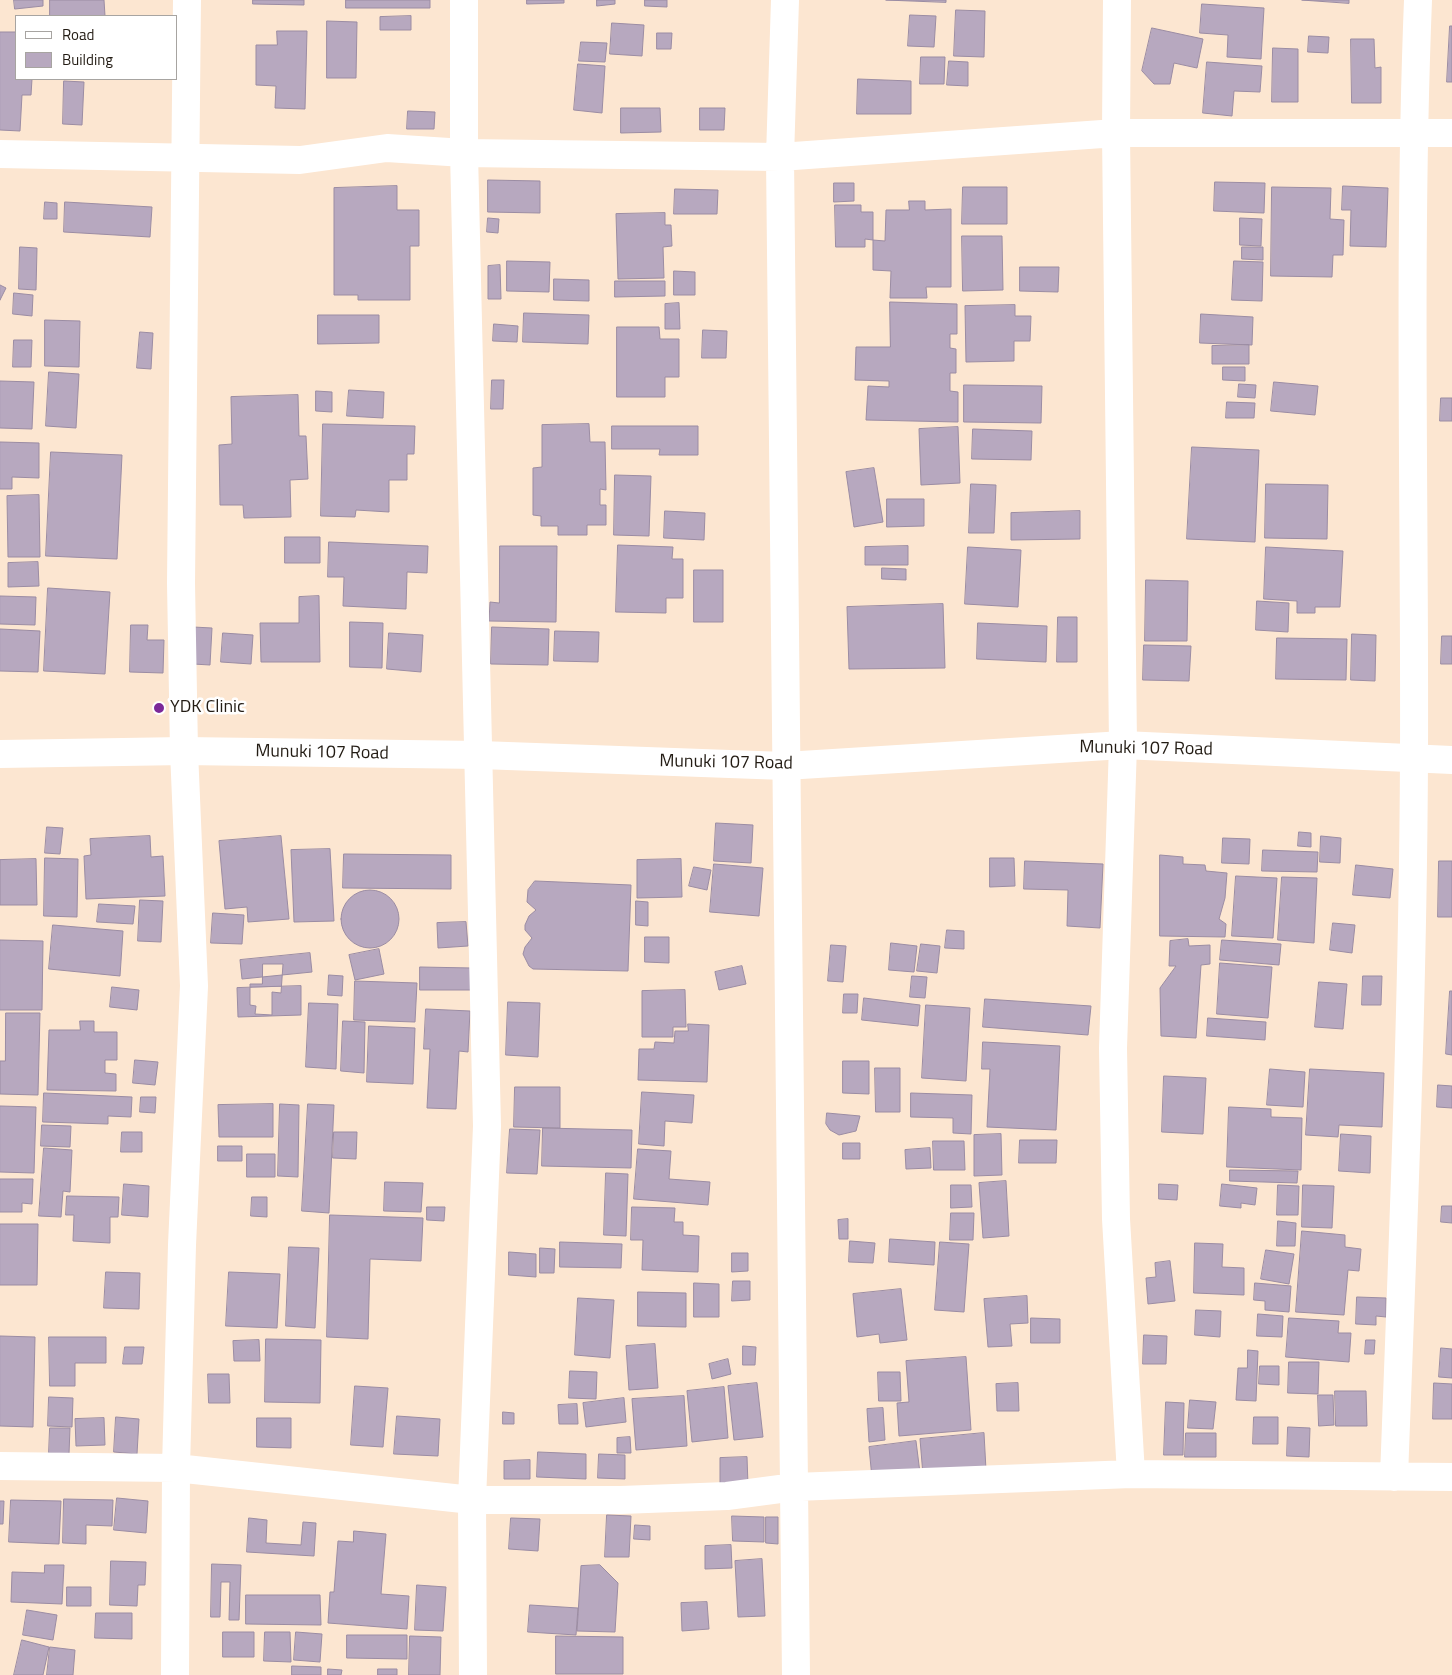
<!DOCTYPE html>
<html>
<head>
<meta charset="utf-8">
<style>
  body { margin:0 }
  #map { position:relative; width:1452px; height:1675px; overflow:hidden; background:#fce6d1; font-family:"Titillium Web",sans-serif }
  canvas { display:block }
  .legend { position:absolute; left:15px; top:15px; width:162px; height:65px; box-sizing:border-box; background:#fff; border:1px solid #a7a4a1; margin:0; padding:6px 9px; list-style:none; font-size:15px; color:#231c14 }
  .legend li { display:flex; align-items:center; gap:10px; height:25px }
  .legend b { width:25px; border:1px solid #a7a4a1 }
</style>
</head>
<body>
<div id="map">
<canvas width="1452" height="1675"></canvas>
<ul class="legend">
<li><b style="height:6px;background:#fff"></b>Road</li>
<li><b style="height:14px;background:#b7a8bf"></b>Building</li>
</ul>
</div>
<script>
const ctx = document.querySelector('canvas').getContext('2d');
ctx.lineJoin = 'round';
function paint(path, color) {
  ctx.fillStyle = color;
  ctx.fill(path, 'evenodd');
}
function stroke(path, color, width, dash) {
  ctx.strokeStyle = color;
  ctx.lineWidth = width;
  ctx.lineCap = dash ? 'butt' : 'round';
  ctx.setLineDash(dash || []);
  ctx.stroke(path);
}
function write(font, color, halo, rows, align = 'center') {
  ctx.font = font + ' "Titillium Web",sans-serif';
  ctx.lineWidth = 5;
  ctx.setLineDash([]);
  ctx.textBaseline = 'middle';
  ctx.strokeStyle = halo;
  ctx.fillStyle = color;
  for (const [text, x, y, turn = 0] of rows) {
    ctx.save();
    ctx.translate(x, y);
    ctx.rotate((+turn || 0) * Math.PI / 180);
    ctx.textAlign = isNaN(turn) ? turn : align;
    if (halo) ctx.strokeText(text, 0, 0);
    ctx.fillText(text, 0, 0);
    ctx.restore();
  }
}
const building = new Path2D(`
  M14 0H43V6L15 9Z
  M50 0H104L105 16H50Z
  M253 0H304V5L253 4Z
  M346 0H430V8H346Z
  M527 0H564V3L527 4Z
  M597 0H615V4L597 6Z
  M645 0H667V7L645 6Z
  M886 0H946V2Z
  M1302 0H1349V3Z
  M1202 4 1264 8 1261 59 1227 57 1228 35 1200 33Z
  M956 10 985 11 984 57 954 56Z
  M910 15 936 16 934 47 908 46Z
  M411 16V30H380V17Z
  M327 21 357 22 356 78H327Z
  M612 23 644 25 642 56 610 54Z
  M1450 26H1452V82H1447Z
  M1152 28 1203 39 1197 68 1174 63 1170 84H1154L1142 71Z
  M277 31H307L305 109 275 108 276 86 256 85V45H277Z
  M0 32H16V79H32L31 95H22L20 131 0 130Z
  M657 33H672L671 49H657Z
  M1309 36 1329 37 1328 53 1308 52Z
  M1351 39H1374L1375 68 1381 67V103H1352Z
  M581 42 607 43 605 62 579 61Z
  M1273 48 1298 49V102H1272Z
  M921 57H945L944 84H920Z
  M949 61 968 62V86L947 85Z
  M1207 62 1262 66 1260 92 1234 91 1232 116 1203 113Z
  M578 64 605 66 602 113 574 110Z
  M858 79 911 81V114H857Z
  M64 81 84 82 82 125 63 124Z
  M621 108H660L661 132 621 133Z
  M700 108H725L724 130H700Z
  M408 111 435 112 434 129H407Z
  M488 180 540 181V213L488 212Z
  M1215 182 1265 183 1264 213 1214 211Z
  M834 183H854V201L834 202Z
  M397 186V210H419V246H410V300H358V295H334V188Z
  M1343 186 1388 188 1386 247 1350 246 1351 210H1342Z
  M963 187H1007V224H962Z
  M1272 187 1331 188 1330 219 1344 220 1343 255H1333L1332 277 1271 276Z
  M675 189 718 190 717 214H674Z
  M909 201H925V210L951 209V287H926L927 298H890L891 271 873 270V240L885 241 886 210H909Z
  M45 202 57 203V219H44Z
  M65 202 152 207 150 237 64 232Z
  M835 205H861V212H873V240L865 239V247H836Z
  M665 213V225H671L672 246 663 247 664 278 618 279 616 214Z
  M488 218 499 219 498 233 487 232Z
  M1240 218 1262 219 1261 246 1240 245Z
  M962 236H1002L1003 290 963 291Z
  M20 247 37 248 36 290 19 289Z
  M1242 247H1263V260L1242 259Z
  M507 261 550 262 549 292 507 291Z
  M1234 261 1263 262 1262 301 1232 300Z
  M500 265 501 299H488V266Z
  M1020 267H1059L1058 292 1020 291Z
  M674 271 695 272V295H674Z
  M554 279 589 280V301L554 300Z
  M615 281H665V296L615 297Z
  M0 285 6 288 0 300Z
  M14 293 33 295 32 316 13 314Z
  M890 302 957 304V334H950V348L956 349V373H950V391L958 392V422L866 420 868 386 889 387V381L855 380 856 347H890Z
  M679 303 680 329H665V304Z
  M1015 305V316H1031L1030 341H1014V361L966 362 965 306Z
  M524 313 589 315 588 344 523 342Z
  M1201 314 1253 317 1252 345 1200 343Z
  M318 315H379V343L318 344Z
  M45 320 80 321 79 367 45 366Z
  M494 324 518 326 517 342 493 341Z
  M617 327H659L660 339H679V377H665V397H617Z
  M703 330 727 331 726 358H702Z
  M140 332 153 333 151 369 137 368Z
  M14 340H32L31 367H13Z
  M1249 345V364H1212V346Z
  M1223 367H1245V381L1223 380Z
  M49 372 79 374 76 428 46 426Z
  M492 380H504L503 409H491Z
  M0 381 34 382 32 429 0 428Z
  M1274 382 1318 386 1315 415 1271 411Z
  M1239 384 1256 385 1255 398 1238 397Z
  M964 385 1042 386 1041 423 964 422Z
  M349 390 384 392 383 418 347 416Z
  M316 391 332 392V412L316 411Z
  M298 395 299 436H306L308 479 290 480 291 517 244 518 243 505H220L219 445 232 444 231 397Z
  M1441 398H1452V421H1440Z
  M1227 402 1255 403 1254 418H1226Z
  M323 424 415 426 414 454H407V480H389V512L356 510 355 517 321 516Z
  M589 424 590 442H605L606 490 600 489V505H606V525H587V535H558V526H541V516L533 515V468L542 467V425Z
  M612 426H698V455H659L660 449H612Z
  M958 427 960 483 921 485 919 429Z
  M973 429 1032 431 1031 460 972 459Z
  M0 442 39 443V478L12 477V489H0Z
  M1192 447 1259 450 1255 542 1187 539Z
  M51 452 122 455 117 559 46 556Z
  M874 468 883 522 854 527 846 472Z
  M615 475 651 476 649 536 614 535Z
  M971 484 996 485 994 533H969Z
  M1266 484 1328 485 1327 539 1265 538Z
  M39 495 40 557H8L7 496Z
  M887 499H924V526L887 527Z
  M665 511 705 513 704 540 664 538Z
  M1080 511V539L1011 540V513Z
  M285 537H320V563H285Z
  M329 542 428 546 427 573 407 572 406 609 343 606 344 577H328Z
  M618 545 673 547 672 559H683V598H666V613L616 612Z
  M500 546H557L556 622 489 621 490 602 499 603Z
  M908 546V565H865V547Z
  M968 547 1021 550 1018 607 965 604Z
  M1266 547 1343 551 1340 607H1315V613H1297V601L1264 599Z
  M38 562 39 586 8 587V563Z
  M882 568 906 569V580L882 579Z
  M694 570H723V622H694Z
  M1146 580 1188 581 1187 641H1145Z
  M48 588 110 592 105 674 44 671Z
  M0 596 36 597 35 625 0 624Z
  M319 596 320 662H261L260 623H299V597Z
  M1257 601 1289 603 1288 632 1256 630Z
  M943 604 945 668 849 669 847 607Z
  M1058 617H1077V662H1057Z
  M350 622 383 623 382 668 350 667Z
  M978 623 1047 626 1046 662 977 659Z
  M131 625H148L147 640H164L163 673 130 672Z
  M193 627 212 628 210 665 193 664Z
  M492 627 549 629 548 665 491 664Z
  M0 629 40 631 38 672 0 671Z
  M555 631 599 632 598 662 554 661Z
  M223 633 253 635 251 664 221 662Z
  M389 633 423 635 421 672 387 669Z
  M1352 634 1376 635 1375 681 1351 680Z
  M1442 636H1452V664H1441Z
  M1277 638 1347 639 1346 680 1276 679Z
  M1144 645 1191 646 1189 681 1143 680Z
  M716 823 753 825 751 863 714 861Z
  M47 827 63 828 60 854 45 853Z
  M1299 832 1311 833V847L1298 846Z
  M150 836 151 857 163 856 165 896 86 899 84 856 91 855 90 839Z
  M281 836 289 919 248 922 247 907 225 909 219 841Z
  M1321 836 1341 838 1340 863 1320 862Z
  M1223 838 1250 839 1249 864 1222 863Z
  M330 849 334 921 294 922 291 850Z
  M1263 850 1318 852 1317 872 1262 871Z
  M344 854 451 855V889L343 888Z
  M1160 855 1183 857V864L1205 865 1206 871 1227 873 1225 898 1219 919 1226 924 1225 937 1160 936Z
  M45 858 78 859 77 917 44 916Z
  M990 858H1014L1015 886 990 887Z
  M36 859 37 905H0V860Z
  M681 859 682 897 637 898V860Z
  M1025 861 1103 864 1100 928 1067 926 1068 890 1024 889Z
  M1439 861H1452V917H1438Z
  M714 864 763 868 759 916 710 912Z
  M1356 865 1393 869 1390 898 1353 895Z
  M694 867 711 870 707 890 689 886Z
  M1236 876 1277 878 1273 938 1232 936Z
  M1282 877 1317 878 1314 943 1278 940Z
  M535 881 631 885 628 971 533 969 529 966 523 954 525 947 532 938 525 930V925L529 916 536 910 527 902 528 890Z
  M341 919a29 29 0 1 1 58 0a29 29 0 1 1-58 0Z
  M140 900 163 901 161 942 138 941Z
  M636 901 648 902V926L636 925Z
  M99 904 135 906 133 924 97 922Z
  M213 913 244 915 242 944 211 943Z
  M466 922 468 946 438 948 437 923Z
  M1333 923 1355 925 1352 953 1330 950Z
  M53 925 123 931 120 976 49 969Z
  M947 930 964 931V949L945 948Z
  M645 937H669V963L645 962Z
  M1188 939 1189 946 1210 945V964L1201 965 1196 1038 1161 1036 1160 988 1176 966H1169L1170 941Z
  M0 940 43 941 42 1010H0Z
  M1222 940 1281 944 1279 965 1220 960Z
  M891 943 917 946 914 972 889 970Z
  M921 944 940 946 937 973 917 971Z
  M831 945 846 946 843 982 828 981Z
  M379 949 384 974 355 980 349 955Z
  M310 953 312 972 242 979 240 960Z
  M1220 963 1272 967 1268 1018 1217 1014Z
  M263 964H283L281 993 272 992V1015L255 1014 256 1006 250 1005V984H262Z
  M742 966 746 984 719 990 715 972Z
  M420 967 472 968V990H420Z
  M329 975 343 976 342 996 328 995Z
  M912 976 927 977 925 998 910 997Z
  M1363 976H1382L1381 1005H1362Z
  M355 981 417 983 415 1022 354 1020Z
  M1319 982 1347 984 1343 1029 1315 1027Z
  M301 986V1015L238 1017 237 988Z
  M112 987 139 990 137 1010 110 1007Z
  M685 990 686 1027H673V1037H642V991Z
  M1450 991H1452V1055L1446 1054Z
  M844 994H858L857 1013H843Z
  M864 998 920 1005 918 1026 862 1020Z
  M985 999 1091 1006 1088 1035 983 1027Z
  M508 1002 540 1003 538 1057 506 1055Z
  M309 1003 338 1004 336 1069 306 1067Z
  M926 1005 970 1008 966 1081 922 1078Z
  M426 1009 470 1011 468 1052 459 1051 456 1109 427 1108 430 1049H424Z
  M6 1013H40L38 1095 0 1094V1061H5Z
  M1208 1018 1266 1022 1265 1040 1207 1036Z
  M80 1021H94V1032H117V1060H105V1073L116 1074V1091L47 1090 49 1030H80Z
  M343 1021 365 1022 364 1073 341 1071Z
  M688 1024 709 1025 707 1082 638 1080 639 1049H654L655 1042 674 1043 675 1031H688Z
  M369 1026 415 1028 413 1084 367 1082Z
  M983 1042 1060 1046 1056 1130 987 1127 990 1069H982Z
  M135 1060 158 1062 155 1085 133 1083Z
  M843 1061H869V1094L843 1093Z
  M875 1068H900V1112H876Z
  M1270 1069 1305 1072 1303 1107 1267 1105Z
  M1310 1069 1384 1073 1382 1127 1339 1125 1338 1137 1306 1135Z
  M1164 1076 1206 1078 1203 1134 1162 1132Z
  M1438 1085 1452 1086V1108L1437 1107Z
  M515 1087H560V1128L514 1127Z
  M642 1092 694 1095 692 1123 665 1121 664 1146 639 1144Z
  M44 1093 132 1097 131 1117 108 1116V1124L43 1122Z
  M911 1093 972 1095 971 1134 953 1133V1118L911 1117Z
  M141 1097H156L155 1113 140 1112Z
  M273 1104V1137H219L218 1105Z
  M280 1104 299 1105 298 1177 278 1176Z
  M308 1104 334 1105 329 1213 302 1211Z
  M0 1106 36 1107 34 1173 0 1172Z
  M1229 1107 1271 1109V1117L1302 1118 1301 1170 1227 1167Z
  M827 1113 860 1116 856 1131 839 1135 830 1130 826 1124Z
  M42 1125 71 1126 70 1147 41 1146Z
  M543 1128 632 1130 631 1168 542 1166Z
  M510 1129 540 1130 537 1174 507 1173Z
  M122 1132H142V1152H121Z
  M334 1132H357L356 1159 333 1158Z
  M1001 1134 1002 1175 974 1176V1135Z
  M1341 1134 1371 1136 1370 1173 1339 1171Z
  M1020 1140H1057L1056 1163H1019Z
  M933 1141H964L965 1170H934Z
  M843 1143H860V1159H843Z
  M218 1146H242V1161H218Z
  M44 1148 72 1150 70 1192 63 1191 61 1217 39 1216Z
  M930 1148 931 1168 906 1169 905 1150Z
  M638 1149 671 1151 669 1179 710 1182 708 1205 634 1199Z
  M247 1154H275V1177H247Z
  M1230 1170 1298 1171 1297 1183 1230 1181Z
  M606 1173 628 1174 626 1236 604 1235Z
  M0 1179H33L32 1204 22 1203V1212H0Z
  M1006 1181 1009 1236 983 1238 979 1183Z
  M385 1182 423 1183 421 1212 384 1211Z
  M124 1184 149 1186 148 1217 122 1215Z
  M1159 1184 1178 1185 1177 1200 1159 1199Z
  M1222 1184 1257 1188 1255 1205 1241 1203V1208L1220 1206Z
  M951 1185H971L972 1207 951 1208Z
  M1278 1185 1299 1186 1298 1215H1277Z
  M1303 1185 1334 1186 1332 1228 1302 1227Z
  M67 1196 119 1197 118 1217H110V1243L73 1241 74 1215H66Z
  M252 1197H267V1217L251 1216Z
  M1442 1206H1452V1223L1441 1222Z
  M427 1207H445L444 1221 427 1220Z
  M632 1207 675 1208 674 1222H683V1235L699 1236 698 1272 642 1270 643 1240H631Z
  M951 1213H974L973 1240H950Z
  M330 1215 423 1218 421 1261 370 1259 368 1339 327 1337Z
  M848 1219V1239H839L838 1220Z
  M1278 1221 1296 1223 1295 1246H1277Z
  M0 1224H38L37 1285H0Z
  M1302 1231 1345 1235V1247L1361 1249 1359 1271 1348 1270 1344 1315 1296 1312Z
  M890 1239 935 1242 934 1265 889 1262Z
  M850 1241 875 1243 873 1263 849 1262Z
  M560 1242 622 1244 621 1268 560 1267Z
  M940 1242 969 1244 964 1312 935 1310Z
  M1195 1243 1223 1244 1222 1267 1244 1268V1295L1194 1293Z
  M289 1247 319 1248 315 1328 286 1326Z
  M540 1248 555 1249 554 1273H540Z
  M1266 1250 1294 1254 1289 1284 1261 1279Z
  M509 1252 536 1254V1277L509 1275Z
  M732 1253H748V1271L732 1272Z
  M1170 1261 1175 1301 1148 1304 1146 1278 1156 1277 1155 1263Z
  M106 1272 140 1273 139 1309 104 1308Z
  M229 1272 280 1274 277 1328 226 1326Z
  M733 1281H750V1300L732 1301Z
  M694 1283 719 1284V1317H694Z
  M1255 1283 1291 1286 1289 1312 1265 1310V1301L1254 1300Z
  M901 1289 907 1340 880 1343 879 1334 857 1337 853 1294Z
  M638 1292 686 1293V1327L638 1326Z
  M1027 1296 1028 1323 1010 1324 1012 1346 988 1347 984 1299Z
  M1357 1297 1386 1298V1317L1376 1316V1325L1356 1324Z
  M578 1298 614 1300 610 1358 575 1355Z
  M1196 1310 1221 1311 1220 1337 1195 1335Z
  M1258 1314 1283 1316 1282 1337 1257 1336Z
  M1031 1318 1060 1319V1343H1031Z
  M1289 1318 1339 1321 1338 1333H1351L1349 1362 1286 1357Z
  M1144 1335 1167 1336 1166 1364H1143Z
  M0 1336 35 1337 33 1427 0 1426Z
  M49 1337H106V1363H75V1386H50Z
  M266 1339 321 1340 320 1403 265 1402Z
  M259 1340 260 1361H234L233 1341Z
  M1366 1340H1375L1374 1354H1365Z
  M655 1344 658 1388 629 1390 626 1346Z
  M743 1346 756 1347 755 1365H743Z
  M125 1347H144L142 1364H123Z
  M1441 1348 1452 1349V1378L1439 1377Z
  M1248 1350 1258 1351 1256 1401 1236 1400 1238 1368H1247Z
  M966 1357 971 1430 899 1436 897 1403 909 1402 906 1361Z
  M728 1359 731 1374 712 1379 709 1364Z
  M1289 1362H1319L1318 1394 1288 1393Z
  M1260 1366H1279V1385L1259 1384Z
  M570 1371 597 1372 596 1399 569 1398Z
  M878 1372H900L901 1401H879Z
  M208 1374H229L230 1403H209Z
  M757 1383 763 1437 734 1440 728 1386Z
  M1018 1383 1019 1411H997L996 1384Z
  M1434 1383 1452 1384V1419H1433Z
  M355 1386 388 1388 383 1447 351 1445Z
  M724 1387 728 1438 692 1442 687 1391Z
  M1335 1391H1366L1367 1426H1336Z
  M1318 1395H1333L1334 1425 1319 1426Z
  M684 1396 687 1446 636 1450 632 1399Z
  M49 1397 73 1398 72 1427 48 1426Z
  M624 1398 626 1422 586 1427 583 1403Z
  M1190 1400 1216 1402 1213 1429 1188 1428Z
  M1166 1402 1184 1403 1183 1455H1164Z
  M577 1404 578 1424H559L558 1405Z
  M883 1408 885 1440 869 1442 867 1409Z
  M503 1412 514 1413V1424H503Z
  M397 1416 440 1419 438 1456 394 1454Z
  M116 1417 139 1419 137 1454 114 1452Z
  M1254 1417H1278V1444H1253Z
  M104 1418 105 1445 76 1446 75 1419Z
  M257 1418H291V1448L257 1447Z
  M1288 1427 1310 1428 1309 1457 1287 1456Z
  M50 1428H70L69 1454 49 1453Z
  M984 1433 986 1470 923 1475 920 1439Z
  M1186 1433H1216V1457H1185Z
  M630 1437 631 1453H617V1438Z
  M916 1441 920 1473 872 1478 869 1447Z
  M538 1452 586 1454V1479L537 1477Z
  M599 1454 625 1455V1479L598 1478Z
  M747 1457 748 1485H720V1458Z
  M530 1460V1479H504V1461Z
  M117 1498 148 1501 146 1533 114 1530Z
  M64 1499 113 1500 112 1526 86 1525V1544L63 1543Z
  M11 1500 61 1501 59 1544 9 1542Z
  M0 1501H4L3 1524H0Z
  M607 1515 631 1516 629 1557H605Z
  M732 1516 764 1517V1542L733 1541Z
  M766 1517H778V1544L766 1543Z
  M249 1518 267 1520 266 1543 301 1545 303 1522 316 1523 314 1556 247 1552Z
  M511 1518 540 1519 538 1551 509 1549Z
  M635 1525 650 1526V1540L634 1539Z
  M354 1531 386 1534 381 1594 409 1596 407 1629 328 1623 330 1592H334L338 1541 353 1542Z
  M731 1545 732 1568 705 1569V1546Z
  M762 1559 765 1616 738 1617 735 1561Z
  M111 1561 146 1562 145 1585H138L137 1606 110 1605Z
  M212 1564 241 1565 239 1620H229L230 1582H221L220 1617H211Z
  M45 1565H64L62 1604 11 1602 12 1572 44 1573Z
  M600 1565 618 1583 615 1632 577 1631 581 1566Z
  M417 1585 446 1587 443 1631 415 1630Z
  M67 1587H91V1606H67Z
  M246 1595H320L321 1625 246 1624Z
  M707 1602 709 1629 682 1631 681 1603Z
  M530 1605 578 1608 576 1635 528 1632Z
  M27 1610 57 1615 53 1640 23 1635Z
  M96 1613H132V1639L95 1638Z
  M223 1632H254V1657H223Z
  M265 1632H290L291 1662 264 1661Z
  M296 1632 322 1634 320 1662 294 1660Z
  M347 1635H407V1659L347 1658Z
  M410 1636 441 1637 440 1675H409Z
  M556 1636 623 1637V1674H556Z
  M22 1640 49 1647 43 1675H14Z
  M50 1647 75 1650 73 1675H47Z
  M292 1666 321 1667V1675H292Z
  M328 1669 342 1670 341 1675H328Z
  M378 1669H397V1675H378Z`);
paint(building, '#b7a8bf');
stroke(building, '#9b8ca3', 1);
stroke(new Path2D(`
  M464 0V153L487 1126 472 1500 473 1675
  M785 0 780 157 796 1675
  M1117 0 1116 133 1123 745 1113 1048 1116 1219 1131 1474
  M0 154 300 160 387 148 464 153 780 157 1116 133H1452
  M0 1466 176 1468 472 1500H621L727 1496 795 1487 1131 1474 1452 1477
  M1394 1477C1403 1237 1413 997 1414 757 1415 505 1408 252 1418 0
  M175 1675 176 1468 182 1245 194 986 184 751 181 583 187 0`), '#fff', 28);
stroke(new Path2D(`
  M0 754 184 751 480 755 785 766 1123 745 1452 760`), '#fff', 28);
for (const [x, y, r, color] of [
  [159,708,6,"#7c2999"]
]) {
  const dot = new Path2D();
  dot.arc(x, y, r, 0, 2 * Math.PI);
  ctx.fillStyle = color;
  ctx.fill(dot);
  stroke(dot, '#fff', 2);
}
write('18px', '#231c14', '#fff', [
  ["YDK Clinic",170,708]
], 'left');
write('18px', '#231c14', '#fff', [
  ["Munuki 107 Road",1146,749,1],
  ["Munuki 107 Road",322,753,1],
  ["Munuki 107 Road",726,763,1]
]);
</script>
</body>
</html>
